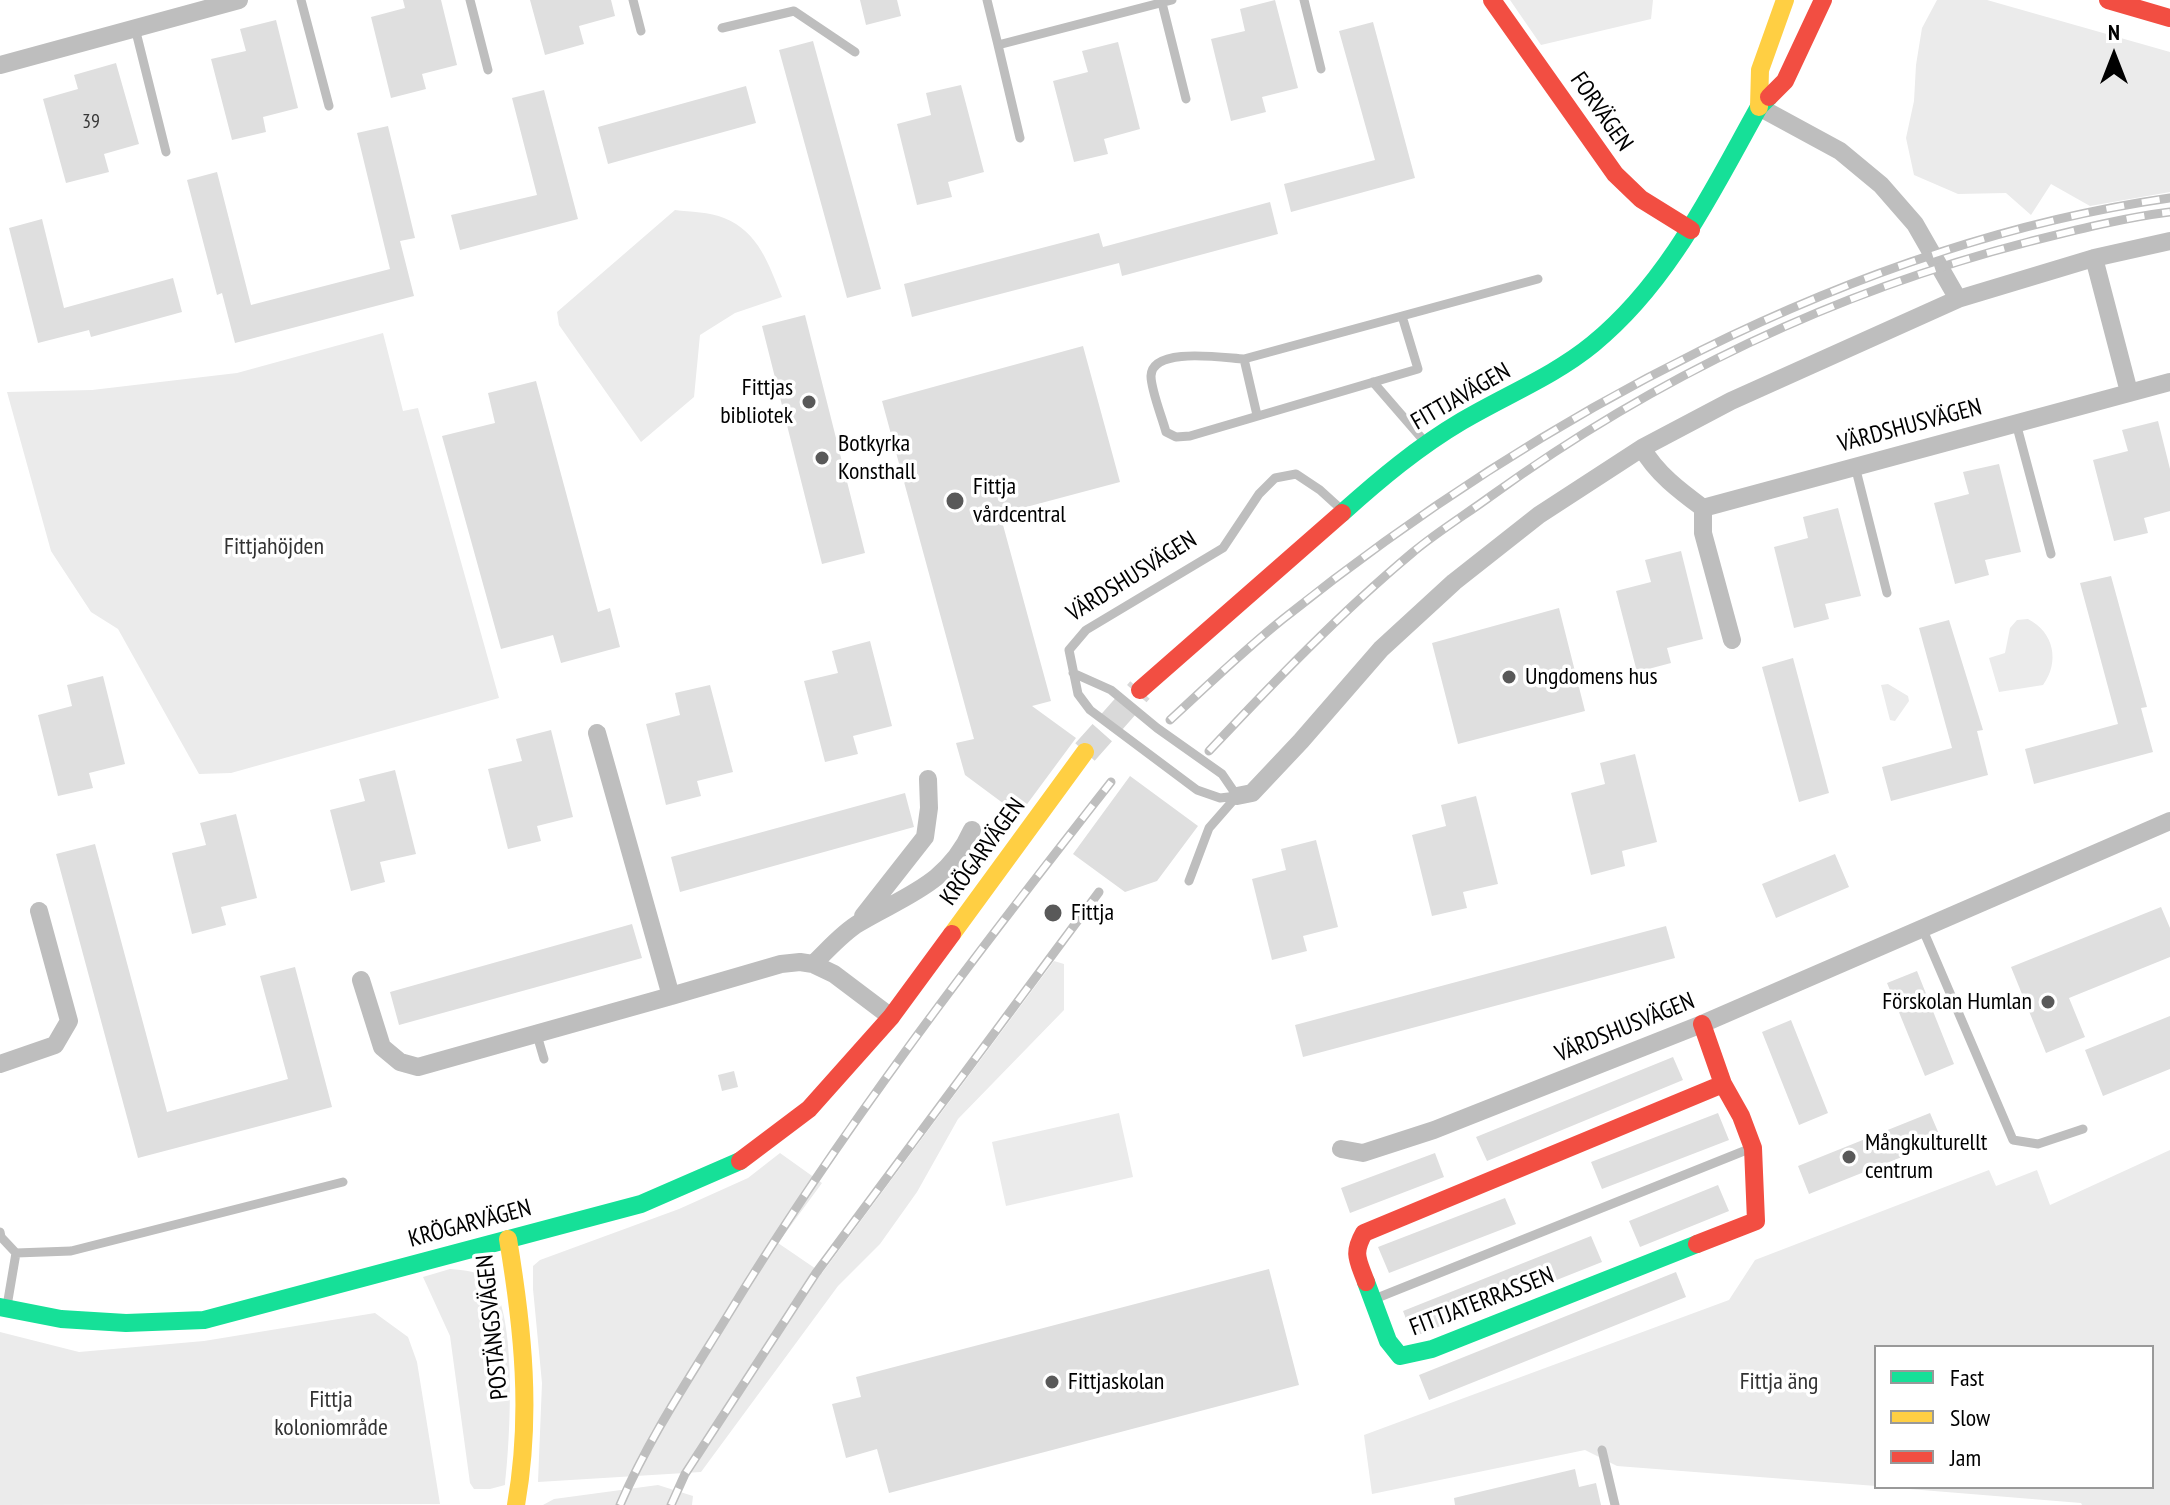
<!DOCTYPE html>
<html>
<head>
<meta charset="utf-8">
<style>
  body { margin:0 }
  #map { position:relative; width:2170px; height:1505px; overflow:hidden; background:#fff; font-family:"PT Sans Narrow",sans-serif }
  canvas { display:block }
  .legend { position:absolute; left:1874px; top:1345px; width:280px; height:144px; box-sizing:border-box; background:#fff; border:2px solid #999; margin:0; padding:10px 14px; list-style:none; font-size:24px; color:#000 }
  .legend li { display:flex; align-items:center; gap:16px; height:40px }
  .legend b { width:40px; border:2px solid #999 }
  .north { position:absolute; left:2074px; top:16px; width:80px; height:80px; -webkit-text-stroke:6px #fff; paint-order:stroke; rotate:0deg; font-size:22px; font-weight:700; line-height:32px; text-align:center; color:#000 }
  .north::after { content:''; display:block; margin:auto; width:28px; height:36px; background:#000; clip-path:polygon(50% 0,100% 100%,50% 72%,0 100%) }
</style>
</head>
<body>
<div id="map">
<canvas width="2170" height="1505"></canvas>
<ul class="legend">
<li><b style="height:10px;background:#16e098"></b>Fast</li>
<li><b style="height:10px;background:#ffcf43"></b>Slow</li>
<li><b style="height:10px;background:#f24e42"></b>Jam</li>
</ul>
<div class="north">N</div>
</div>
<script>
const ctx = document.querySelector('canvas').getContext('2d');
ctx.lineJoin = 'round';
function paint(path, color) {
  ctx.fillStyle = color;
  ctx.fill(path, 'evenodd');
}
function stroke(path, color, width, dash) {
  ctx.strokeStyle = color;
  ctx.lineWidth = width;
  ctx.lineCap = dash ? 'butt' : 'round';
  ctx.setLineDash(dash || []);
  ctx.stroke(path);
}
function write(font, color, halo, rows, align = 'center') {
  ctx.font = font + ' "PT Sans Narrow",sans-serif';
  ctx.lineWidth = 7;
  ctx.setLineDash([]);
  ctx.textBaseline = 'middle';
  ctx.strokeStyle = halo;
  ctx.fillStyle = color;
  for (const [text, x, y, turn = 0] of rows) {
    ctx.save();
    ctx.translate(x, y);
    ctx.rotate((+turn || 0) * Math.PI / 180);
    ctx.textAlign = isNaN(turn) ? turn : align;
    if (halo) ctx.strokeText(text, 0, 0);
    ctx.fillText(text, 0, 0);
    ctx.restore();
  }
}
paint(new Path2D(`
  M1510 0H1653L1651 19 1541 45Z
  M1937 0H1987L2170 52V192L2090 206 2051 184 2031 215 2006 193 1958 194 1914 175 1906 138 1914 101 1916 65 1922 28Z
  M675 210C690 212 710 212 724 218 759 232 769 265 782 297L735 313 700 335 694 397 641 442 559 325 557 312Z
  M383 333 403 411 418 408 499 698 231 773 199 774 118 629 91 612 51 551 7 392 92 390 237 373Z
  M2028 619C2054 632 2060 662 2043 685L1999 692 1989 658 2005 653 2010 628 2017 620Z
  M1888 684 1908 696 1909 701 1895 721 1890 720 1881 685Z
  M1054 961 1064 964V1010L958 1119 917 1192 880 1244 838 1286 701 1472 538 1482 542 1383 533 1289V1266L540 1260 679 1209 748 1178 780 1153 822 1183 778 1243 822 1273Z
  M1119 1113 1133 1177 1006 1206 992 1142Z
  M2170 1150V1505H2082L2081 1503 1885 1487H2152V1347H1876V1486L1617 1466 1585 1450 1372 1494 1364 1435 1729 1300 1755 1260 1989 1170 1996 1186 2037 1170 2050 1205Z
  M450 1269C464 1270 480 1271 490 1282 518 1313 510 1443 505 1485L490 1489H474L470 1483 450 1336 423 1277Z
  M375 1313 408 1337 417 1362 440 1504 0 1505V1332L79 1352 204 1341Z
  M658 1485 693 1496 692 1505H543L554 1499Z`), '#ebebeb');
paint(new Path2D(`
  M403 0H441L457 65 422 74 426 89 391 98 371 17 405 8Z
  M530 0H611L615 16 579 26 584 44 545 55Z
  M860 0H897L901 16 866 25Z
  M1275 0 1298 88 1262 97 1266 112 1231 121 1211 39 1245 31 1240 9Z
  M276 20 298 108 263 117 266 132 232 140 211 59 246 51 240 29Z
  M1373 22 1415 178 1291 212 1284 184 1375 160 1339 31Z
  M813 41 881 289 847 298 779 50Z
  M1118 42 1140 129 1104 139 1108 154 1074 162 1053 81 1088 72 1082 51Z
  M116 63 139 144 104 154 109 172 66 183 43 99 78 89 74 75Z
  M961 85 984 172 948 182 952 197 917 205 897 124 931 115 926 93Z
  M746 86 756 123 608 164 598 127Z
  M544 90 578 219 460 250 451 215 537 195 512 98Z
  M388 126 415 238 400 241 414 296 235 343 222 293 217 295 187 180 217 172 251 305 390 269 357 133Z
  M1270 202 1278 234 1122 276 1119 263 912 317 904 284 1099 233 1103 247Z
  M42 219 64 308 173 278 182 312 91 337 89 330 38 343 9 228Z
  M805 315 865 553 822 564 762 326Z
  M1083 346 1120 482 1000 514 1051 701 1032 706 1076 738 1019 815 965 775 956 743 974 739 882 401Z
  M536 381 598 612 610 608 620 647 561 663 553 635 501 649 442 436 495 423 488 393Z
  M2158 421 2170 469V511L2144 518 2148 533 2114 541 2093 460 2128 451 2122 430Z
  M1999 464 2021 552 1985 560 1989 575 1955 584 1934 503 1969 494 1963 472Z
  M1838 508 1861 596 1825 604 1829 619 1794 628 1774 547 1808 538 1803 517Z
  M1681 551 1703 639 1667 648 1671 663 1637 672 1616 591 1651 582 1645 560Z
  M2111 576 2147 707 2141 708 2153 752 2034 784 2025 749 2118 724 2080 583Z
  M1559 608 1585 711 1458 744 1432 643Z
  M1949 620 1983 730 1977 731 1988 775 1891 801 1882 767 1952 748 1919 628Z
  M870 641 892 726 853 736 858 754 825 762 804 681 838 673 832 651Z
  M1793 658 1829 793 1799 802 1762 667Z
  M103 676 125 764 89 773 93 788 58 796 38 715 72 706 67 685Z
  M710 685 733 772 697 781 701 796 666 805 646 724 680 715 675 693Z
  M551 730 573 817 537 826 541 841 508 849 488 769 522 761 516 739Z
  M1635 754 1657 842 1622 851 1625 866 1591 875 1571 793 1605 784 1600 763Z
  M395 770 416 854 380 862 385 882 351 891 330 810 365 801 359 779Z
  M1130 776 1198 826 1157 881 1125 892 1073 854Z
  M905 793 914 827 680 892 671 857Z
  M1476 796 1498 884 1463 892 1467 908 1432 916 1412 835 1446 826 1441 805Z
  M236 814 257 898 221 907 226 925 192 934 172 853 206 845 200 823Z
  M1316 840 1338 927 1303 936 1307 951 1272 960 1252 879 1286 870 1281 849Z
  M95 844 167 1112 288 1079 260 976 295 967 332 1107 138 1158 56 854Z
  M1835 854 1849 887 1776 918 1762 884Z
  M2161 907 2170 928V957L2069 998 2085 1037 2046 1053 2011 967Z
  M632 924 642 958 399 1025 390 992Z
  M1666 926 1675 958 1303 1057 1295 1025Z
  M1917 971 1954 1064 1925 1076 1887 983Z
  M2170 1016V1069L2103 1096 2085 1050Z
  M1791 1020 1828 1113 1799 1125 1762 1032Z
  M1673 1057 1683 1080 1487 1161 1476 1137Z
  M734 1071 738 1087 722 1091 718 1075Z
  M1718 1113 1729 1140 1602 1189 1591 1162Z
  M1930 1113 1942 1141 1809 1194 1798 1166Z
  M1435 1153 1444 1177 1350 1213 1341 1188Z
  M1718 1185 1729 1211 1640 1247 1629 1221Z
  M1505 1198 1516 1224 1389 1273 1378 1247Z
  M1591 1236 1602 1262 1413 1337 1403 1311Z
  M1269 1269 1299 1385 889 1493 877 1449 846 1458 832 1404 861 1397 856 1377Z
  M1676 1272 1686 1297 1429 1400 1419 1375Z
  M1575 1469 1579 1487 1596 1483 1601 1505H1455L1454 1498Z`), '#dfdfdf');
stroke(new Path2D(`
  M1085 752 1140 690`), '#d9d9d9', 26, [26, 13]);
stroke(new Path2D(`
  M301 0 329 106
  M470 0 488 70
  M633 0 641 31
  M987 0 998 45 1172 0
  M1304 0 1321 69
  M1162 3 1186 99
  M135 28 166 152
  M722 28 794 11 855 52
  M998 45 1020 138
  M1244 359C1224 358 1152 346 1151 376 1151 390 1162 417 1166 432L1176 437 1190 436 1418 369 1402 316
  M1373 382 1425 442
  M1257 415 1244 359 1538 279
  M2016 423 2051 554
  M1855 466 1887 593
  M1073 673 1111 690 1157 728 1222 774 1237 796
  M1237 796 1220 798 1197 790 1090 710 1078 694 1069 650 1086 630 1223 548 1259 494 1275 478 1296 474 1320 490 1342 510
  M1189 881 1209 828 1237 796
  M1923 930 2013 1140 2038 1144 2083 1129
  M537 1035 544 1059
  M0 1232 1 1237 16 1253 7 1306
  M16 1253 71 1251 343 1182
  M1377 1298 1749 1149
  M1602 1450 1615 1505`), '#bebebe', 9);
stroke(new Path2D(`
  M0 65 239 0
  M1759 107 1840 151 1881 185 1915 224 1958 299
  M2094 258 2129 392
  M1642 448C1656 473 1680 491 1703 508L2170 382
  M1703 508V533L1732 640
  M597 733 671 996 781 964 800 962 813 964
  M1237 796 1252 793 1301 741 1381 649 1454 582 1539 515 1642 448 1731 401 1958 299 2094 258 2170 241
  M863 916 925 837 929 808 928 779
  M361 980 382 1047 400 1062 418 1067 671 996
  M891 1017 834 974 813 964C827 951 842 933 859 923 906 895 948 884 972 830
  M0 1064 55 1045 69 1021 39 911
  M1341 1149 1363 1153 1434 1130 1702 1024 2170 821`), '#bebebe', 18);
stroke(new Path2D(`
  M1342 513C1380 479 1418 447 1462 421 1506 395 1554 376 1593 344 1669 282 1712 191 1759 107L1769 97
  M1366 1282 1388 1341 1400 1356 1432 1349 1697 1244
  M0 1307 61 1319 126 1323 204 1320 641 1204 740 1161`), '#16e098', 18);
stroke(new Path2D(`
  M1759 107 1760 70 1785 0
  M952 934 1085 752
  M508 1239C523 1329 532 1415 516 1505`), '#ffcf43', 18);
stroke(new Path2D(`
  M1492 0 1615 174 1641 199 1691 230
  M2108 0 2170 18
  M1769 97 1785 81 1823 0
  M1140 690 1342 513
  M740 1161 809 1109 891 1017 952 934
  M1697 1244 1756 1221 1753 1148 1741 1116 1723 1084
  M1366 1282C1358 1260 1352 1254 1364 1233L1723 1084 1702 1024`), '#f24e42', 18);
const rail = new Path2D(`
  M1170 720C1207 686 1244 650 1283 619 1533 419 1850 244 2170 198
  M1209 751C1274 682 1339 614 1412 553 1437 532 1465 515 1491 496 1653 379 1834 292 2028 242 2076 230 2122 218 2170 212
  M620 1505C649 1438 690 1377 728 1315 842 1128 976 954 1111 782
  M671 1505 685 1474 816 1273 1099 892`);
stroke(rail, '#bebebe', 9);
stroke(rail, '#fff', 6, [18]);
for (const [x, y, r, color] of [
  [809,402,8,"#595959"],
  [822,458,8,"#595959"],
  [955,501,10,"#595959"],
  [1509,677,8,"#595959"],
  [1053,913,10,"#595959"],
  [2048,1002,8,"#595959"],
  [1849,1157,8,"#595959"],
  [1052,1382,8,"#595959"]
]) {
  const dot = new Path2D();
  dot.arc(x, y, r, 0, 2 * Math.PI);
  ctx.fillStyle = color;
  ctx.fill(dot);
  stroke(dot, '#fff', 3);
}
write('20px', '#383838', null, [
  ["39",91,122]
]);
write('24px', '#000', '#fff', [
  ["FORVÄGEN",1601,112,55],
  ["FITTJAVÄGEN",1461,397,-30],
  ["VÄRDSHUSVÄGEN",1910,426,-15],
  ["VÄRDSHUSVÄGEN",1132,577,-32],
  ["KRÖGARVÄGEN",983,852,-54],
  ["VÄRDSHUSVÄGEN",1625,1028,-22],
  ["KRÖGARVÄGEN",470,1224,-15],
  ["FITTJATERRASSEN",1482,1302,-21],
  ["POSTÄNGSVÄGEN",493,1327,-96]
]);
write('24px', '#000', '#fff', [
  ["Fittjas",793,388,"right"],
  ["bibliotek",793,416,"right"],
  ["Botkyrka",838,444],
  ["Konsthall",838,472],
  ["Fittja",973,487],
  ["vårdcentral",973,515],
  ["Ungdomens hus",1525,677],
  ["Fittja",1071,913],
  ["Förskolan Humlan",2032,1002,"right"],
  ["Mångkulturellt",1865,1143],
  ["centrum",1865,1171],
  ["Fittjaskolan",1068,1382]
], 'left');
write('24px', '#323232', '#fff', [
  ["Fittjahöjden",274,547],
  ["Fittja äng",1779,1382],
  ["Fittja",331,1400],
  ["koloniområde",331,1428]
]);
</script>
</body>
</html>
